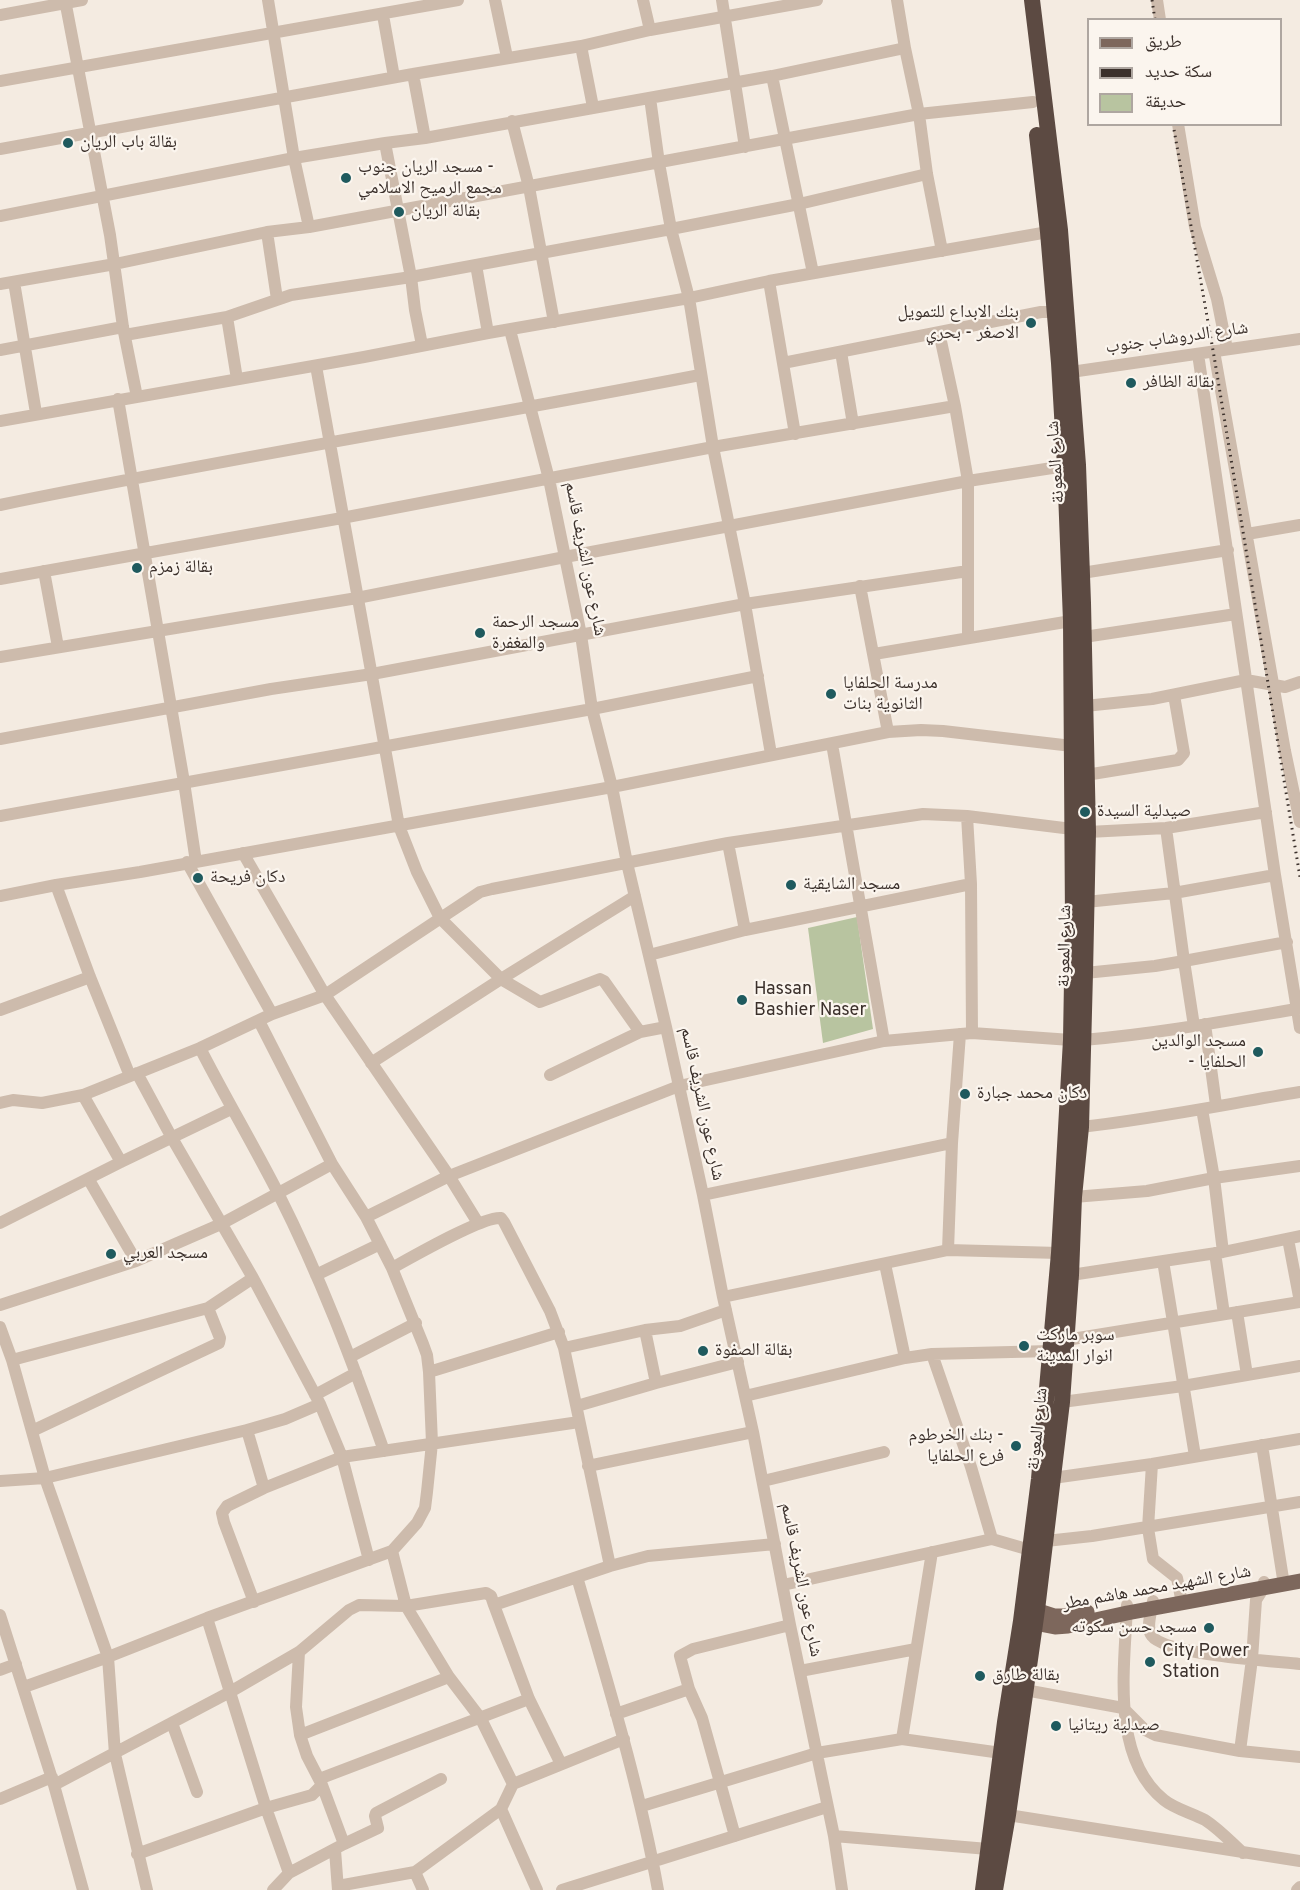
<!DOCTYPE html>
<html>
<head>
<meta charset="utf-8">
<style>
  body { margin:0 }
  #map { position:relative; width:1300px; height:1890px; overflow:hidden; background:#f4ebe1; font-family:Overpass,"Noto Naskh Arabic",sans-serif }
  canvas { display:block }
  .legend { position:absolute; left:1087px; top:18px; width:195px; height:108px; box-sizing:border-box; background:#fbf5ee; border:2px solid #aea6a0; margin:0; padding:8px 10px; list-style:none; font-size:18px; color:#3b302b }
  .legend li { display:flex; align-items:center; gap:12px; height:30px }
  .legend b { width:30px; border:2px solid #aea6a0 }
</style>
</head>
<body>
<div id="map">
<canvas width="1300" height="1890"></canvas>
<ul class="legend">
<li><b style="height:8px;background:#7d675c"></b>طريق</li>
<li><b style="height:8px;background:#3b302b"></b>سكة حديد</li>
<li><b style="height:16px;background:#b8c4a0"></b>حديقة</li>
</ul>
</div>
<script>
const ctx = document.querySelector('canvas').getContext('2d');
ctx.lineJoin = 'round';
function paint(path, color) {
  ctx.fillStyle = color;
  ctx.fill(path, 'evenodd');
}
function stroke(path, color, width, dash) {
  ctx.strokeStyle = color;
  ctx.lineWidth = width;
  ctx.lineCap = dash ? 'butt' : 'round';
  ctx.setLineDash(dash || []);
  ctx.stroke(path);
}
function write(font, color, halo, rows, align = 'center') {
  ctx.font = font + ' Overpass,"Noto Naskh Arabic",sans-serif';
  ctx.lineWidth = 4.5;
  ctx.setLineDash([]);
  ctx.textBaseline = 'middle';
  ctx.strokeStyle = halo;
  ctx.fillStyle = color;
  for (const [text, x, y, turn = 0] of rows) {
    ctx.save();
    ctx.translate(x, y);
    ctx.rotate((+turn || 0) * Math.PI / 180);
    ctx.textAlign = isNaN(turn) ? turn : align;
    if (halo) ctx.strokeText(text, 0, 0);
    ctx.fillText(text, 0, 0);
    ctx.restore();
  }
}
paint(new Path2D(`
  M857 917 873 1029 823 1043 808 928Z`), '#b8c4a0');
stroke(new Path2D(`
  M65 0 110 235 123 327 137 397
  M268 0 294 158 309 227
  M495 0 507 57
  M643 0 650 30
  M722 0 745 147
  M897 0 905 48 919 114 927 174 942 251
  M1157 0 1160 20
  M0 15 82 0
  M383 15 394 77
  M581 46 593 107
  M413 74 425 138
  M772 76 813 273
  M0 81 458 0
  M650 98 659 163 671 229 689 298 713 447 745 604 771 754
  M512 121 529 187 554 322
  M1178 124 1195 227 1217 299 1227 349
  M385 143 411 277 415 310 422 345
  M0 149 413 74 581 46 650 30 817 0
  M0 216 294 158 385 143 425 138 772 76 905 48
  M267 232 277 299
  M476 265 488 333
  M769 281 795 434
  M14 282 36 413
  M0 284 115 264 267 232 309 227 919 114 1033 102
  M227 317 237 379
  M510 330 549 479 581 635 592 709 612 787 627 863 666 1027 703 1195 723 1297 753 1432 790 1625 834 1836 842 1890
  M939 332 955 406 968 481V638
  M125 335 227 317 291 295 411 277 671 229 799 204 927 174
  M0 350 123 327
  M1214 351 1285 751 1300 822
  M841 352 853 424
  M1198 354 1275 875 1300 1028
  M783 363 1041 312H1054
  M316 366 399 826 417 872 440 918 501 979 540 1002 600 979 604 981 640 1032
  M1064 373 1300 339
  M118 399 184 782 196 862
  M0 421 364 357 488 333 689 298 769 281 1048 232
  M0 505C233 457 467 420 700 375
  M1247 534 1300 525
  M44 571 58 647
  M1082 573 1228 550
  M0 579 342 518 713 447 955 406
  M860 586 888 732
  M1084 637 1236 614
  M874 654 1071 621
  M0 657 357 598 565 557 968 481 1065 466
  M1085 706 1152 699 1246 680 1285 687 1300 682
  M0 739 271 689 372 674 745 604 968 571
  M832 744 884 1041
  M1086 775 1178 760 1184 753 1174 695
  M0 816 592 709 758 676
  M967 816 971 884 972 1033
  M1166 828 1184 961 1287 942
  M1088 832 1166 828 1266 812
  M728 843 745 930
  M243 853 325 995 449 1176 478 1223
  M187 862 272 1014
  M56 885 90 977 130 1076
  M0 896 56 885 140 872 612 787 888 732 921 730 943 731 1072 746
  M1086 902 1174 893 1275 875
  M649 955 745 930 971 884
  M1085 973 1155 966 1184 961 1194 1026
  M0 1010 90 977
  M1205 1024 1216 1105
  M1083 1040C1155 1034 1226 1021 1297 1009
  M200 1048C225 1097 253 1144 278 1193 320 1276 353 1363 384 1451
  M371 1063 501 979 635 896
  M137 1073 172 1138 253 1278 320 1404 342 1457 369 1560
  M550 1075 640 1032 666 1027
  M83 1095 121 1162
  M0 1103 13 1100 42 1103 83 1095 200 1048 272 1014 325 995 480 892 492 889 728 843 923 814 967 816 1072 829
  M1202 1109 1214 1178 1223 1252
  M1081 1127C1154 1119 1227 1104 1300 1092
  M89 1180 136 1261
  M703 1195 952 1143
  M1074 1197 1147 1191 1214 1178 1300 1166
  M366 1217 449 1176 679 1086 884 1041 972 1033 1071 1040
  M0 1223 121 1162 231 1109
  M1288 1239 1300 1302
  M948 1250 952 1143 960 1034
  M1215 1253 1224 1314
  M1163 1261 1195 1456
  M885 1264 905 1358
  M392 1268C412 1257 483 1216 501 1218L504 1222 550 1311 564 1348 610 1566
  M316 1275 380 1244
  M1071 1275 1223 1252 1300 1236
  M723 1297 948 1250 1059 1253
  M0 1305 136 1261 221 1224 332 1164
  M1237 1312 1247 1375
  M0 1327 12 1360 45 1478 108 1657 115 1754 147 1890
  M645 1330 656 1383
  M1066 1340 1300 1302
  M564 1348 645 1330 680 1326 726 1310
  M932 1354 971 1467 992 1539
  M350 1357 416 1323
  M12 1360 208 1308 253 1278
  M429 1372 559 1332
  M315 1395 356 1373
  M745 1396 905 1358 932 1354 1051 1351
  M1062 1402 1183 1386 1300 1366
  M577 1406 656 1383 738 1362
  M247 1430 264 1488
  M32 1431 219 1343 220 1338 208 1308
  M1262 1445 1284 1585
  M1152 1464 1148 1528 1153 1559 1177 1578 1182 1603
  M588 1466 753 1432
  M1053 1478 1152 1464 1300 1439
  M0 1481 45 1478 247 1430 285 1419 320 1404
  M763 1481 884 1452
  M1046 1541 1092 1536 1300 1502
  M392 1551 406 1606 449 1677 481 1719 513 1784
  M577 1577C607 1681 639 1784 658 1890
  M783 1585 992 1539 1030 1550
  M1153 1601C1152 1611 1145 1628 1152 1636 1166 1655 1273 1661 1300 1664
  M254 1602 224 1522 222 1513 227 1506 264 1488 342 1457 579 1422
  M494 1605 529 1699 561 1764
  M1127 1605C1125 1665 1110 1757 1164 1800 1175 1809 1192 1813 1205 1820 1219 1829 1231 1842 1243 1853
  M0 1615 54 1785 83 1890
  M207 1618 266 1808 289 1873
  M0 1670 16 1664
  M800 1671 916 1649
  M24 1687 108 1657 207 1618 392 1551 417 1523 425 1508 427 1492 432 1443 429 1372 427 1355 423 1344 392 1268 366 1217 332 1164 259 1021
  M689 1689 702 1718 735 1836
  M1025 1690 1123 1708 1145 1730 1155 1735 1240 1751 1300 1757
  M616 1714 689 1689 680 1656 693 1649 790 1625
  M172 1723 197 1792
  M300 1735 449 1677
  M902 1739 932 1552
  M1240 1751 1252 1659 1256 1600 1263 1589 1264 1582
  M319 1779 529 1699
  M54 1785 230 1692 299 1652 349 1610 359 1605 406 1606 486 1593 491 1596 494 1605 610 1566 648 1556 775 1544
  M0 1799 52 1777
  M642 1806 817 1753 902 1739 1001 1753
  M501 1809 537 1890
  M1008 1815 1300 1861
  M834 1836 988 1849
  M344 1844 378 1828 375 1816 376 1813 441 1779
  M335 1850 338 1890
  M137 1854 266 1808 312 1795 322 1785
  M415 1872 423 1890
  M338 1886 415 1872 501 1809 513 1784 624 1739
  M273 1890 289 1873 344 1844 322 1785 307 1756 300 1735 296 1707 299 1652
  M562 1890 827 1807
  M1297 1890 1300 1887`), '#cdbbac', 12);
stroke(new Path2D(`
  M1026 1607 1054 1616H1064L1087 1612
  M1024 1621 1055 1627 1068 1626 1127 1613 1300 1581`), '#7d675c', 15);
stroke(new Path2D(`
  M983 1890 1005 1722 1021 1621 1039 1479 1059 1253 1071 1040 1073 921 1071 621 1065 466 1059 363 1048 232 1037 135
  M995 1890 1008 1815 1037 1610 1062 1402 1071 1275 1074 1197 1081 1127 1085 973 1088 832 1083 603 1078 465 1060 230 1032 0`), '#5c4a42', 16);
stroke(new Path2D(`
  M1152 0 1155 20
  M1173 124 1214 356 1300 877`), '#3b302b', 3, [1.5, 4.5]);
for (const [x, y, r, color] of [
  [68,143,6,"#1f5a5e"],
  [346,178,6,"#1f5a5e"],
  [399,212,6,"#1f5a5e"],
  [1031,323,6,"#1f5a5e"],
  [1131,383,6,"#1f5a5e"],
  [137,568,6,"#1f5a5e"],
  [480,633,6,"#1f5a5e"],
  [831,694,6,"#1f5a5e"],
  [1085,812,6,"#1f5a5e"],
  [198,878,6,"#1f5a5e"],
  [791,885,6,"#1f5a5e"],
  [742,1000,6,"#1f5a5e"],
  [1258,1052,6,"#1f5a5e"],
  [965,1094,6,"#1f5a5e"],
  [111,1254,6,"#1f5a5e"],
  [1024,1346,6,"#1f5a5e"],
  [703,1351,6,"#1f5a5e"],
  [1016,1446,6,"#1f5a5e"],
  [1209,1628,6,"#1f5a5e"],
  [1150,1662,6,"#1f5a5e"],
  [980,1676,6,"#1f5a5e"],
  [1056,1726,6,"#1f5a5e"]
]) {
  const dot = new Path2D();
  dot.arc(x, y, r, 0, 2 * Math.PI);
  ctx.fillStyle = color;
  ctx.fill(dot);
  stroke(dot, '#fbf5ee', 2);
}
write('18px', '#3b302b', '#fbf5ee', [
  ["بقالة باب الريان",80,143],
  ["مسجد الريان جنوب -",358,168],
  ["مجمع الرميح الاسلامي",358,189],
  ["بقالة الريان",411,212],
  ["بنك الابداع للتمويل",1019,313,"right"],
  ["الاصغر - بحري",1019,334,"right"],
  ["بقالة الظافر",1143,383],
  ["بقالة زمزم",149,568],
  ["مسجد الرحمة",492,623],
  ["والمغفرة",492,644],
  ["مدرسة الحلفايا",843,684],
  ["الثانوية بنات",843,705],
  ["صيدلية السيدة",1097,812],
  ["دكان فريحة",210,878],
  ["مسجد الشايقية",803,885],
  ["Hassan",754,990],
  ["Bashier Naser",754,1011],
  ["مسجد الوالدين",1246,1042,"right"],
  ["- الحلفايا",1246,1063,"right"],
  ["دكان محمد جبارة",977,1094],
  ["مسجد العربي",123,1254],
  ["سوبر ماركت",1036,1336],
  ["انوار المدينة",1036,1357],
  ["بقالة الصفوة",715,1351],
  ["بنك الخرطوم -",1004,1436,"right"],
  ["فرع الحلفايا",1004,1457,"right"],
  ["مسجد حسن سكوته",1197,1628,"right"],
  ["City Power",1162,1652],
  ["Station",1162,1673],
  ["بقالة طارق",992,1676],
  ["صيدلية ريتانيا",1068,1726]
], 'left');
write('18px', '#3b302b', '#fbf5ee', [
  ["شارع الدروشاب جنوب",1177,339,-8],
  ["شارع المعونة",1057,462,-94],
  ["شارع عون الشريف قاسم",584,559,79],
  ["شارع المعونة",1066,946,-89],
  ["شارع عون الشريف قاسم",701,1104,78],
  ["شارع المعونة",1039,1429,-84],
  ["شارع عون الشريف قاسم",800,1580,79],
  ["شارع الشهيد محمد هاشم مطر",1157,1589,-10]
]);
</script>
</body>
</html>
